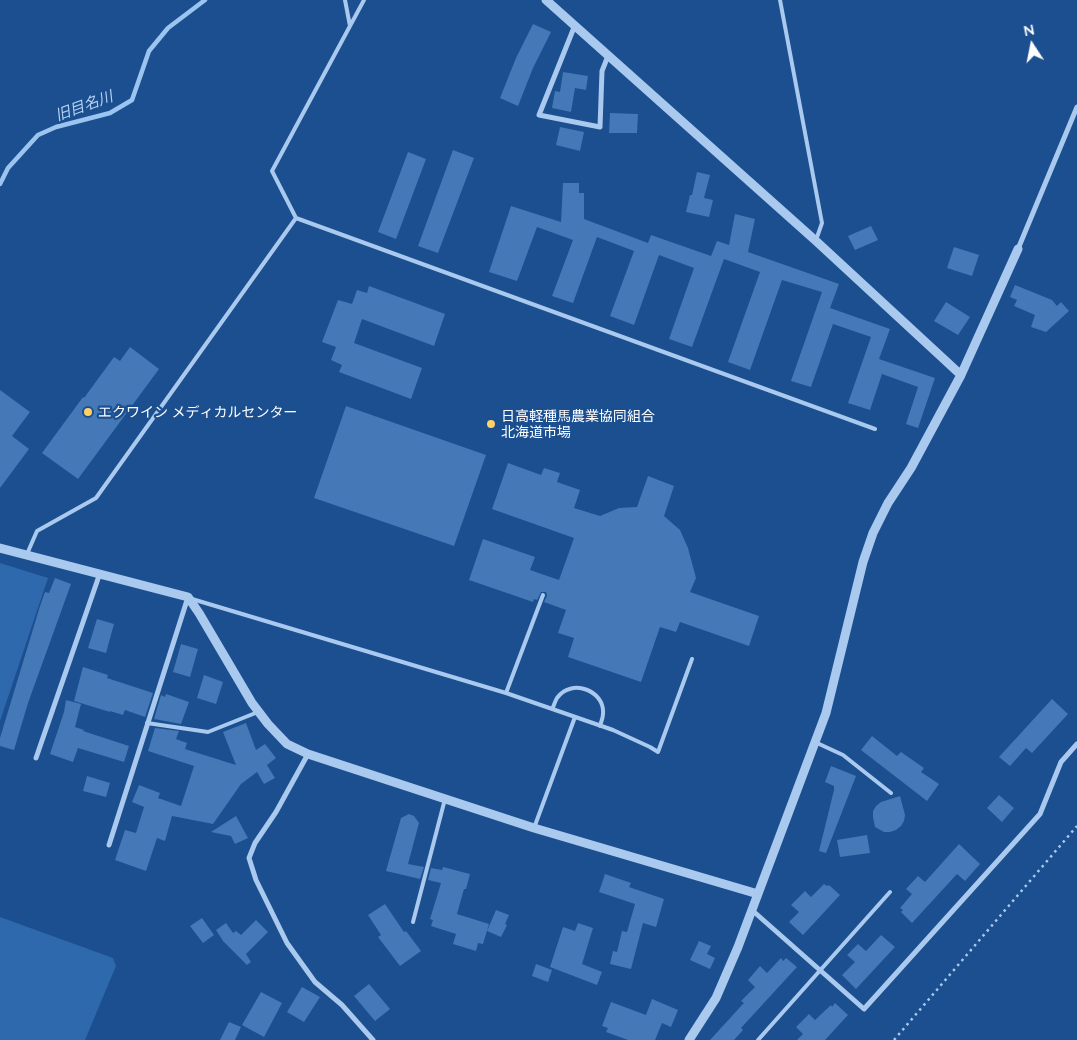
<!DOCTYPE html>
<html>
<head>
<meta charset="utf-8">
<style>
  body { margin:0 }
  #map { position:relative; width:1077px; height:1040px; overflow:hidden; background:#1b4f8f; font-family:Lato,sans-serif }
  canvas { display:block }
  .north { position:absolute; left:1007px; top:20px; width:50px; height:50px; -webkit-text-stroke:4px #1b4f8f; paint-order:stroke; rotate:349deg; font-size:14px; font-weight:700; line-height:20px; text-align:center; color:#fff }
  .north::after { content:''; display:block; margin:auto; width:18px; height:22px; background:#fff; clip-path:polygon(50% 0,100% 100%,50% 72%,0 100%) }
</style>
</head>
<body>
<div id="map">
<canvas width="1077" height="1040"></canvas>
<div class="north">N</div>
</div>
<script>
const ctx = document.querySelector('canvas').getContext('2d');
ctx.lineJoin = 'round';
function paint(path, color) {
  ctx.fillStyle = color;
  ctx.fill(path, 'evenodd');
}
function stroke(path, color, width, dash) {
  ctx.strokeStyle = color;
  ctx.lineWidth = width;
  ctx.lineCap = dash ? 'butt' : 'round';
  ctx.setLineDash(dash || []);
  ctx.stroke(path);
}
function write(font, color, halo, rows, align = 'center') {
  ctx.font = font + ' Lato,"Noto Sans JP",sans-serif';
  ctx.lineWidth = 4.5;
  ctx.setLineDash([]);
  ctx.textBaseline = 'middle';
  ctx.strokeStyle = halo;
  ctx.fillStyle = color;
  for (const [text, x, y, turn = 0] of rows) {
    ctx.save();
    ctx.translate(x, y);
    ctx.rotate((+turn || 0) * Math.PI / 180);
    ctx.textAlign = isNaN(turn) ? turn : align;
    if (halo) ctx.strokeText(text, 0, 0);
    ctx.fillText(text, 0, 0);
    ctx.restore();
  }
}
paint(new Path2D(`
  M0 563 48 578 0 721Z
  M0 917 113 958 116 966 85 1040H0Z`), '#2e69ad');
stroke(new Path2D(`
  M0 184 8 168 38 135 56 127 110 113 132 100 149 51 168 28 205 0`), '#9cc4f0', 4.5);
paint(new Path2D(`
  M533 24 551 32 533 68 518 106 500 98 516 58Z
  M563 72 588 76 586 90 575 88 571 112 552 108 555 91 560 92Z
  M610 113 638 114 637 133H609Z
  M560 127 584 132 580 151 556 145Z
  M453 150 474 158 438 253 418 246Z
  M408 152 426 159 396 239 378 232Z
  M697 172 710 175 704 198 713 200 709 217 686 212 690 195H692Z
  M563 183H579V193H584V219L648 243 651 235 711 256 717 241 729 245 735 214 755 219 748 252 839 284 830 308 890 329 879 359 935 378 918 428 906 424 918 387 882 374 870 410 848 403 871 337 833 324 811 387 791 381 822 292 782 280 750 370 728 362 760 272 724 259 692 347 669 339 694 268 659 255 634 325 610 316 634 251 597 237 573 303 552 296 573 240 537 227 517 281 489 272 511 206 561 222Z
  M871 226 878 240 855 250 848 236Z
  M954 247 979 255 972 276 947 268Z
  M1015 285 1052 300 1057 306 1061 302 1069 311 1046 332 1031 327 1035 315 1014 306 1017 300 1010 297Z
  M369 286 445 314 434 346 362 319 354 343 422 368 411 399 339 372 342 365 331 360 336 347 322 342 338 300 352 304 357 290 367 293Z
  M946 302 970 317 958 335 934 321Z
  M130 347 159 369 78 479 42 453 83 397 84 398 114 357 120 361Z
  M0 390 30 412 12 436 29 449 0 488Z
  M346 406 486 455 454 546 314 498Z
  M508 463 541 475 544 468 560 473 557 482 580 490 574 508 600 516 619 508 637 507 648 476 674 486 664 516 680 530 688 548 696 578 690 592 759 616 749 646 680 622 676 632 660 627 641 682 568 657 574 638 558 633 566 610 544 602 547 596 546 592H541L537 600 534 599 533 602 469 580 483 539 535 557 530 570 559 580 574 538 492 509Z
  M55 578 71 584 28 703 14 750 0 746V738L40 606 45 592 49 593Z
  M97 619 114 624 106 653 88 648Z
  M181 644 198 649 190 677 173 672Z
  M83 667 108 675 107 678 153 693 145 717 125 710 123 715 110 711V712L74 701Z
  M204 675 223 682 216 704 197 698Z
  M166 694 189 702 181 724 154 719 161 695 165 697Z
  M1052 699 1068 714 1032 753 1026 748 1010 766 999 757Z
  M66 700 81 704 75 727 84 730 83 731 129 746 124 762 78 748 73 762 50 754 64 712Z
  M246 723 256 750 265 744 276 758 267 765 275 778 264 784 257 772 241 784 213 824 172 816 165 841 157 838 146 871 115 860 125 830 136 833 144 807 132 802 139 785 160 793 158 798 181 806 194 766 148 751 155 728 179 731 176 739 187 743 185 749 236 765 223 732Z
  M872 736 897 756 901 752 924 768 921 772 939 784 927 801 861 750Z
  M831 766 856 776 826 853 819 851 834 790V786L825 782Z
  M87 776 110 783 106 797 83 791Z
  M999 795 1014 808 1002 822 987 808Z
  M900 796 905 815 904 821 901 826 896 830 890 832H884L875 827 873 817V811L876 806 881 802Z
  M409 814 414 816 419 823 408 864 424 867 420 879 386 871 401 818Z
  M236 816 248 838 235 844 231 836 211 832Z
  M867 835 870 853 840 857 837 840Z
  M959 844 980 864 965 881 957 874 912 923 901 912 903 910 900 908 912 894 906 889 918 876 925 882Z
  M443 867 470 874 466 889H464L457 914 489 924 483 944 478 943 476 951 453 944 456 934 431 926 433 920 430 919 441 883 428 880 431 868 442 870Z
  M605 874 631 883 629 887 664 899 656 927 643 923 631 969 610 964 613 951 617 952 622 931 627 932 635 904 599 892Z
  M824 884 827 886 829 885 840 895 803 935 789 922 799 912 791 905 805 891 811 897Z
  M385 904 404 932 406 931 421 951 400 966 378 937 381 935 368 915Z
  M496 910 509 915 505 924 507 925 501 937 487 931Z
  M202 918 214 935 203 943 190 926Z
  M256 920 268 932 246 954 251 962 247 965 223 941 216 930 226 923 233 933 236 931 241 935Z
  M578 923 593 928 582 964 602 972 597 985 550 967 563 927 575 931Z
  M881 935 895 947 856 989 842 975 855 962 847 955 858 944 866 951Z
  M699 941 711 946 707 954 715 958 710 969 690 960Z
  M781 958 783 961 786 958 797 967 741 1028 743 1030 734 1040H710L742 1005 744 1003 741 1001 755 987 748 980 760 966 767 973Z
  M536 964 552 970 548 982 532 976Z
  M369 984 390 1009 375 1021 354 996Z
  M302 987 320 997 304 1022 287 1012Z
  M261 992 282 1003 264 1037 242 1025Z
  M652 999 678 1010 671 1027 662 1023 655 1040H628L606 1032 608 1028 602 1026 611 1002 646 1015Z
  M835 1003 848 1015 825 1040H797L803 1034 796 1027 809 1014 815 1020 831 1005 832 1007Z
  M229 1022 241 1027 235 1040H220Z`), '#4478b7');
stroke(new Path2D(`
  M894 1040 1077 826`), '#a9c9ee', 2.5, [2.5, 4]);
stroke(new Path2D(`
  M780 0 822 223 816 240
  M350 26 364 0
  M296 218 272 171 350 26 345 0
  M27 554 37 531 96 498 296 218 875 429
  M192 599 506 693 543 595
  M506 693 613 730 650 747 658 752 692 659
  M552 709C554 706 555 701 557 698 571 678 605 690 603 714 603 718 601 722 600 726
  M147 723 208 732 258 712
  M817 743 843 755 891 793
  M534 828 575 717
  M413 922 445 799
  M758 1040 890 892`), '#a9c9ee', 4);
stroke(new Path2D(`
  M575 25 539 115 600 127 602 71 608 56
  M1018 249 1077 107
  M308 754 276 812 255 843 249 858 256 880 287 943 315 982 342 1005 373 1040
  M36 758 100 573
  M109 845 188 597
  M753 911 864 1009 1040 814 1061 762 1077 744`), '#a9c9ee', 5);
stroke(new Path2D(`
  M546 0 816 241 961 375
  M0 548 188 597 199 613 252 703 268 724 287 744 308 754 534 828 758 894
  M689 1040 716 998 738 947 826 713 863 562 873 533 888 503 911 468 961 375 1018 249`), '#a9c9ee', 9);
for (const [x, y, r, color] of [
  [88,412,5,"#ffd166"],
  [491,424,5,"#ffd166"]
]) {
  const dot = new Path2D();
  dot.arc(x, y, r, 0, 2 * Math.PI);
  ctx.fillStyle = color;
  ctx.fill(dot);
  stroke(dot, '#1b4f8f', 2);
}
write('14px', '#fff', '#1b4f8f', [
  ["エクワイン メディカルセンター",98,412],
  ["日高軽種馬農業協同組合",501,416],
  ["北海道市場",501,432]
], 'left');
write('italic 15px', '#b5d3f5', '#1b4f8f', [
  ["旧目名川",84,106,-20]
]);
</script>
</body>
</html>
